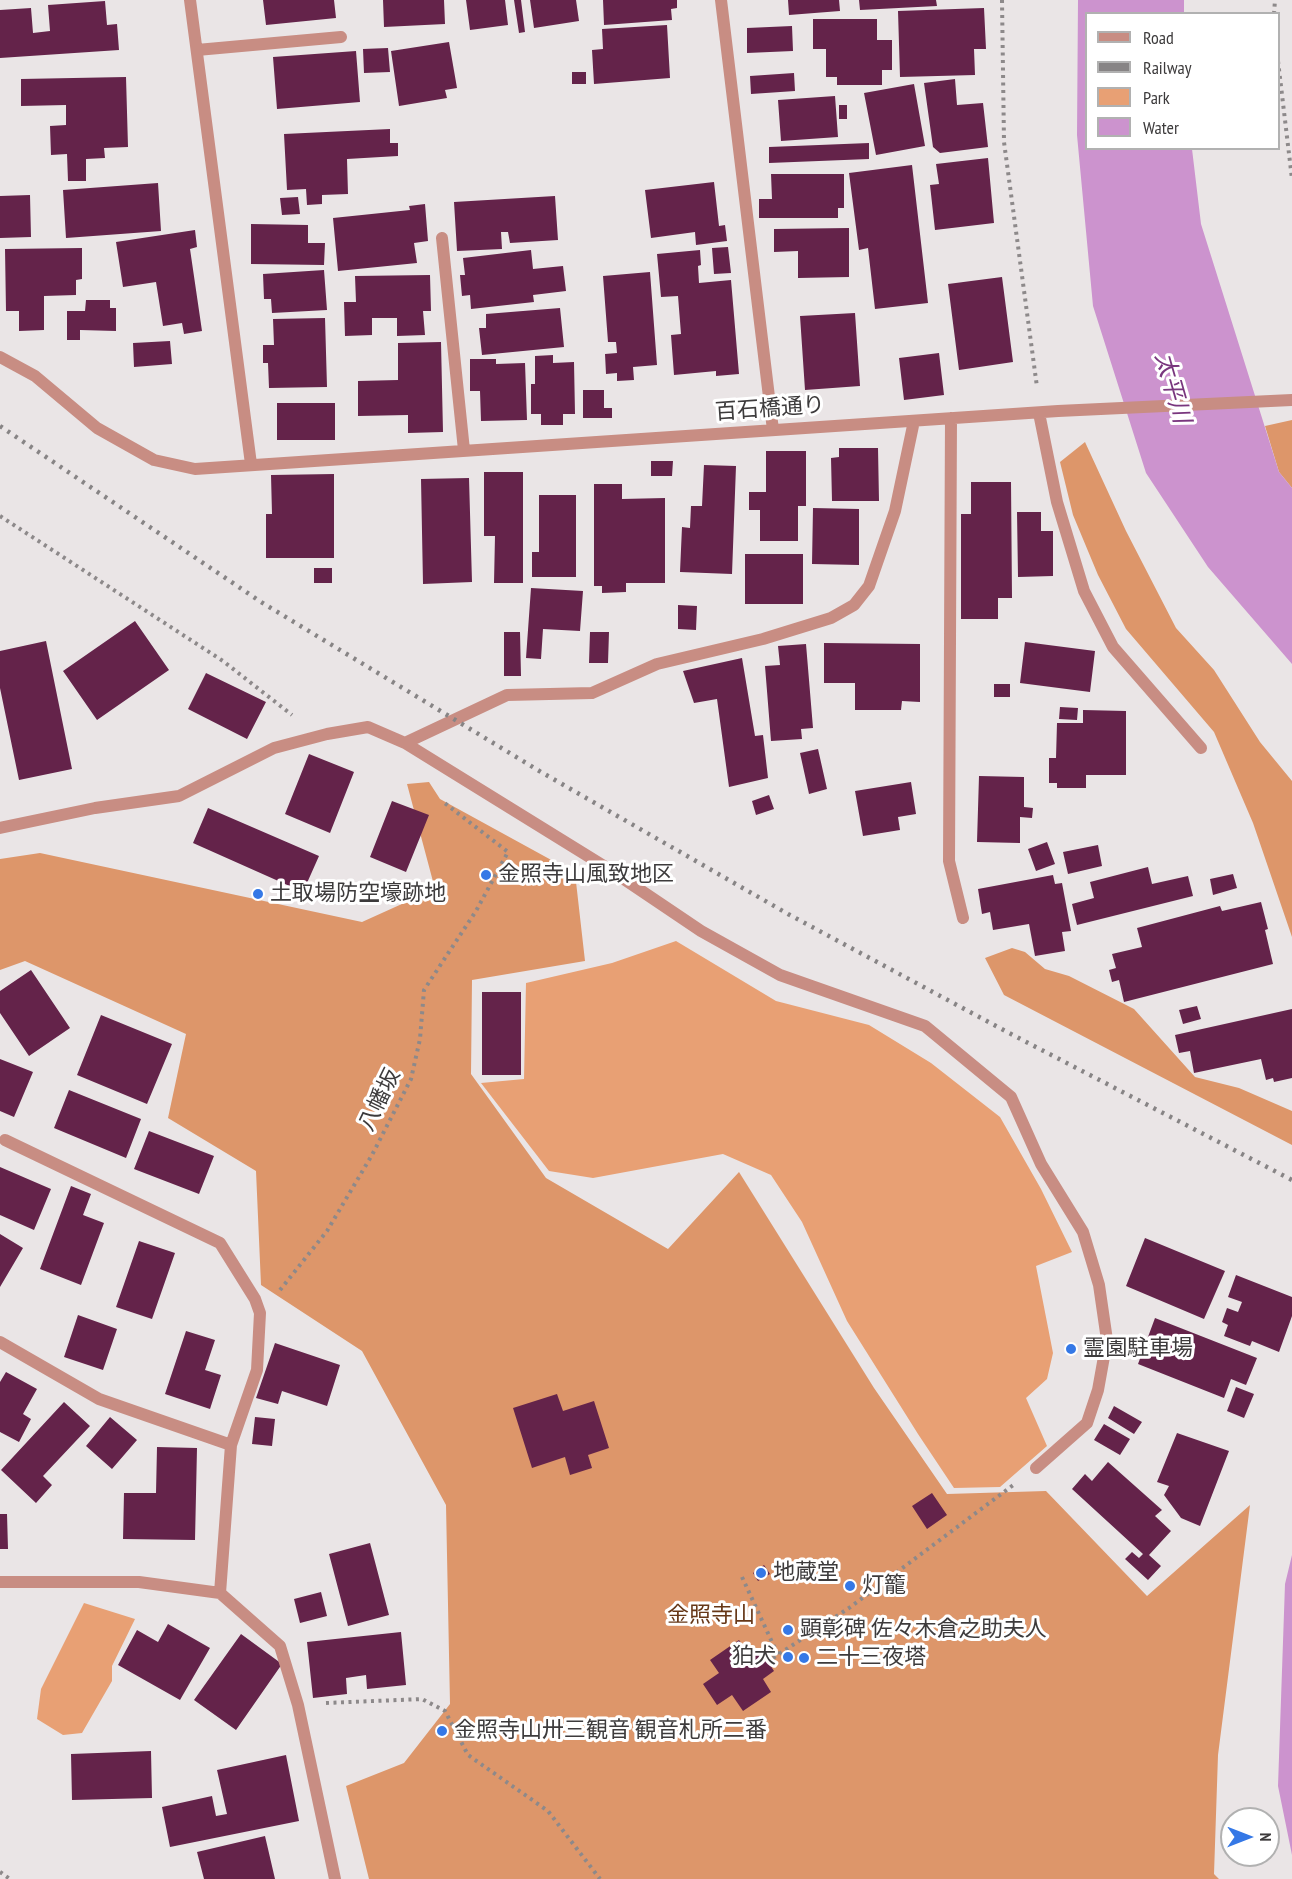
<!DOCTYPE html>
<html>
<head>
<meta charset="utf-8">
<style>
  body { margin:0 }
  #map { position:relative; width:1292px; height:1879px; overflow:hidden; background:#eae5e6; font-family:"PT Sans Narrow",sans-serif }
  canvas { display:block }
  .legend { position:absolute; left:1085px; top:12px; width:195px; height:138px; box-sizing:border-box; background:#fff; border:2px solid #b1b1b1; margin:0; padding:8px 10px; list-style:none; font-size:18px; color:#3d3b3c }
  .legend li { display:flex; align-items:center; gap:12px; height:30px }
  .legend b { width:30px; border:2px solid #b1b1b1 }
  .north { position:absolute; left:1220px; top:1807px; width:60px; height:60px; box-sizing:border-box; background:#fff; border:2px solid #b1b1b1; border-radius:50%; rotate:90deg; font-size:16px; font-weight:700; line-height:24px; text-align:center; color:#3d3b3c }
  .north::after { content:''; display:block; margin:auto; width:21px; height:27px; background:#3578e6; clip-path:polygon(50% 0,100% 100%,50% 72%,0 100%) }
</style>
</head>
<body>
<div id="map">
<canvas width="1292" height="1879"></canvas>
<ul class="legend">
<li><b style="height:8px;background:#c88d83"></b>Road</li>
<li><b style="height:8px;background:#878485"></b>Railway</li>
<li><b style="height:16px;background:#e8a074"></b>Park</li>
<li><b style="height:16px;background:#cc93ce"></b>Water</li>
</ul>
<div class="north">N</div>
</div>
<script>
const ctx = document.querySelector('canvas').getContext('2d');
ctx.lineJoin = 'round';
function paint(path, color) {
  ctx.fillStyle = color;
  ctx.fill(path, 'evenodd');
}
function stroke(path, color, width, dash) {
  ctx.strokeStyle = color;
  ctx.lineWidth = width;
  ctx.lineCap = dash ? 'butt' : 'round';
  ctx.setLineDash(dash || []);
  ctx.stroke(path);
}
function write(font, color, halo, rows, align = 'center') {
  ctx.font = font + ' "PT Sans Narrow","Noto Sans JP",sans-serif';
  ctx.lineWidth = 6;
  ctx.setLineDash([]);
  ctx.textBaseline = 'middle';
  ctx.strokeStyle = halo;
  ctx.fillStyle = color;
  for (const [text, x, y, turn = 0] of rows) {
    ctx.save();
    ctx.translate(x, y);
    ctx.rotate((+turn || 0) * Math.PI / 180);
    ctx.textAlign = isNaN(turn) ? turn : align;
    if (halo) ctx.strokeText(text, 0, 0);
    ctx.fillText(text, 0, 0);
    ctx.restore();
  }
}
paint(new Path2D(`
  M676 941 776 1001 869 1025 931 1063 1000 1117 1041 1189 1072 1252 1036 1266 1053 1353 1047 1379 1026 1398 1047 1446 1000 1487 954 1488 918 1434 847 1321 802 1222 771 1175 723 1154 593 1178 549 1171 481 1083 524 1079 526 983 612 963Z
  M84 1603 135 1619 112 1666V1681L82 1733 63 1735 37 1719 41 1689Z`), '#e8a074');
paint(new Path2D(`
  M1292 420V488L1279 472 1265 426Z
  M1085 442 1126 531 1176 628 1214 670 1260 742 1292 781V937L1253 823 1214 732 1126 629 1098 575 1073 515 1060 462Z
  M429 782 440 799 575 873 585 961 472 980 471 1074 546 1178 668 1249 739 1172 874 1388 947 1494 1046 1491 1147 1596 1250 1505 1218 1755 1214 1874 1219 1879H369L346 1786 404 1763 450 1704 446 1505 362 1351 261 1285 256 1171 168 1118 186 1034 25 961 0 970V859L40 853 362 922 435 889 407 784Z
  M1012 948 1025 952 1045 969 1069 976 1134 1009 1195 1077 1239 1088 1292 1111V1145L1004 995 985 958Z`), '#dd966a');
paint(new Path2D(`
  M1078 0H1184V13L1086 14V148L1192 149 1201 224 1279 472 1292 488V664L1208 567 1146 473 1093 306 1077 135Z
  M1292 1555V1855L1278 1786 1285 1584Z`), '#cc93ce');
paint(new Path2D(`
  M263 0H334L336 18 266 25Z
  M383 0H444L445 24 384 27Z
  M466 0H505L508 25 470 30Z
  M514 0H521L525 32 519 33Z
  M530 0H576L579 21 534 28Z
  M603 0H677V8L671 9 672 20 604 25Z
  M788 0H839L840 11 789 15Z
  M859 0H936L937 6 860 10Z
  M105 1 107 25 117 24 119 50 0 58V10L31 8 33 33 50 31 48 5Z
  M984 8 986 49H974L975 75 900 77 898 11Z
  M813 19H877V40H892V70H882V85H837V77H826V49H813Z
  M667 25 670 78 594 84 592 50 603 49 602 29Z
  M792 26 793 51 747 53V28Z
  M449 42 457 88 445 90 447 98 399 106 391 51Z
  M388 48 390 72 364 73 363 49Z
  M356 51 360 102 277 109 273 57Z
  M572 72H586V84H572Z
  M794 73 795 91 751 94 750 76Z
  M126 77 128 147 104 148 105 158 86 159V181H68L67 154 51 155 50 126 66 125V105L21 106V79Z
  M955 79 957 105 983 103 988 147 940 153 933 147 924 83Z
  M914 84 925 146 876 155 864 93Z
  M835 96 838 137 781 141 778 100Z
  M839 105H847V119H839Z
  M390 129V143H398V156L347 159 348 194 322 195V204L307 205 306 189 287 190 284 134Z
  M869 143V159L769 163V147Z
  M988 158 994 223 935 230 930 185 939 184 936 164Z
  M912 165 928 303 875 309 868 248 859 250 849 173Z
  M771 174H844V208H838V218H759V199H772Z
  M714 182 719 226 725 225 727 241 696 245 695 232 651 238 645 190Z
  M158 183 161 231 66 238 63 190Z
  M30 195 31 237 0 238V196Z
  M555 196 558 240 510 243 508 232H501L502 249 457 251 454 202Z
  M298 197 300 214 282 215 280 198Z
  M425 204 428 241 414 243 417 263 338 271 333 218 410 210 409 206Z
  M251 224 308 225V243H325L324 265 251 264Z
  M849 228V277L798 278V251L774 252V229Z
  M195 230 197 247 190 249 202 331 184 334 182 323 163 326 156 282 123 287 116 242Z
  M728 247 731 273 714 274 712 248Z
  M82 248V279L76 280V295L44 296V330L19 331V311H6L5 249Z
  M531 250 533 269 563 266 566 291 533 295 534 302 471 309 470 295 462 296 460 275H465L463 258Z
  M700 250 701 265 698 266 699 283 731 280 739 374 716 376V371L674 375 671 335 681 334 678 296 661 297 657 254Z
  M324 270 327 310 272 313 271 299H264L263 274Z
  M650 272 657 365 633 367 634 380 617 381V373L606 374 605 354 617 353 616 342H608L603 276Z
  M430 275 431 311H423L425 335 397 336V318H372V335L345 336 344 302H356L355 276Z
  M1002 277 1013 362 959 370 948 284Z
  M86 300H110V308H116V331L80 330V340H67V311H85Z
  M560 308 564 347 482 355 479 328H486V314Z
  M855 313 860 386 805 390 800 316Z
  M325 318 327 387 269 388 268 363H263V345H274L273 319Z
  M170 341 172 364 134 367 133 343Z
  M441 342 443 432 408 433V415L358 416V381L398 380V343Z
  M939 353 944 395 904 400 899 358Z
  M553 355V363L574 362 575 414H563V425H541V414H531V384H535V356Z
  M470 359H496V364L525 363 527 420 481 421 480 391H470Z
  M583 390H604V408H612V418H583Z
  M277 403H335V440H277Z
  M839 448H878L879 501H832L831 458 839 457Z
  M766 451H806V506H798V541H760V510H749V492H766Z
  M651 461H673L672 476H651Z
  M704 465 736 466 732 574 680 572 682 527 690 528 691 506H702Z
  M484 472H523V583H494L495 536H484Z
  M334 474V558H266V514H272L271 475Z
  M469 478 472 582 423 584 421 479Z
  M971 482H1011L1012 598H998V619H961V514H971Z
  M594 484H622V499L665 498V583H626V592L602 593V586H594Z
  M539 495H576V577H532V552H539Z
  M813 508 859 509V565L812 564Z
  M1017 512H1041V531H1053V576L1018 577Z
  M745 554H803V604H745Z
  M314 568H332V583H314Z
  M531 588 583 591 580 631 543 629 541 659 526 658Z
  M678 605 697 606 696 630 678 629Z
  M135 621 169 670 97 720 63 671Z
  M504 632H520L521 676H504Z
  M590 632H609L608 663H589Z
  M46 641 72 769 19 780 0 688V651Z
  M1025 642 1095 651 1090 692 1020 683Z
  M824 643 920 644V702L902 701 901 710H855V683H824Z
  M806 644 813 728 801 729 802 739 771 741 765 666 780 665 778 646Z
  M742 658 755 736 763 735 768 778 729 787 717 699 694 703 683 671Z
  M206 673 266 702 247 739 188 709Z
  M994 684H1010V697H994Z
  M1060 707 1078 708 1077 720 1059 719Z
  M1083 710 1126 711V775H1086V788H1057V783H1049V758H1056L1057 723H1083Z
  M818 749 827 789 809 794 800 753Z
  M309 754 354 772 330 833 285 814Z
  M979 776 1024 777V807L1033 808 1032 818 1020 817V843L977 842Z
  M911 782 916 814 898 817 900 830 863 836 855 791Z
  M769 795 774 809 756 815 752 801Z
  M392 801 429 815 406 872 370 857Z
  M208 808 319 856 303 892 193 843Z
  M1047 842 1055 864 1036 871 1028 849Z
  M1098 845 1102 866 1068 874 1063 852Z
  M1148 867 1152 884 1188 876 1193 896 1077 925 1072 904 1094 898 1090 882Z
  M1233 874 1237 888 1213 895 1210 879Z
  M1053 875 1055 884 1062 883 1071 931 1062 932 1065 951 1035 956 1029 924 993 930 990 912 982 914 978 889Z
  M1261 902 1268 929 1265 930 1273 964 1124 1002 1119 980 1112 982 1109 970 1116 968 1112 954 1142 947 1137 928 1220 906 1222 911Z
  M31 970 70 1028 29 1056 0 1013V991Z
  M482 992H521V1075H482Z
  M1197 1006 1201 1019 1183 1024 1179 1010Z
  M1292 1009V1078L1274 1082 1273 1078 1266 1080 1261 1059 1194 1073 1190 1051 1179 1053 1175 1035Z
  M101 1015 172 1044 147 1104 77 1075Z
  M0 1059 33 1072 14 1117 0 1111Z
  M69 1090 141 1119 126 1158 54 1128Z
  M149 1131 214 1156 199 1194 134 1169Z
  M0 1167 51 1189 34 1230 0 1215Z
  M71 1186 91 1194 83 1215 104 1223 81 1285 40 1269Z
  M0 1234 23 1248 0 1287Z
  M1145 1238 1225 1271 1204 1319 1126 1286Z
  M139 1241 175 1253 152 1319 116 1307Z
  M1236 1275 1292 1297V1316L1279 1352 1252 1341 1250 1346 1224 1336 1228 1325 1222 1322 1227 1308 1238 1312 1242 1302 1228 1297Z
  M78 1315 117 1329 103 1370 64 1357Z
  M1155 1318 1257 1358 1246 1385 1231 1379 1224 1398 1138 1364Z
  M186 1331 215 1340 205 1370 221 1375 210 1409 165 1394Z
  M275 1343 340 1365 327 1406 282 1391 278 1404 256 1398Z
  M6 1372 37 1389 23 1414 31 1419 19 1442 0 1432V1382Z
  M1236 1387 1254 1394 1244 1418 1227 1411Z
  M557 1394 563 1411 594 1401 609 1448 588 1455 592 1468 570 1475 565 1457 532 1468 513 1408Z
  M64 1402 90 1426 43 1476 52 1485 36 1503 1 1470Z
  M1114 1406 1142 1422 1134 1434 1108 1418Z
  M110 1417 137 1440 112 1469 86 1446Z
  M255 1417 275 1419 272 1446 252 1444Z
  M1104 1424 1130 1439 1120 1455 1094 1440Z
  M1177 1433 1229 1451 1200 1526 1181 1518 1164 1495 1169 1486 1157 1482Z
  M157 1447 197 1448 195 1540 123 1539 124 1493H156Z
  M1108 1462 1162 1510 1155 1516 1171 1531 1149 1555 1161 1566 1148 1580 1125 1559 1132 1552 1139 1558 1143 1554 1072 1489 1085 1474 1092 1481Z
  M932 1493 947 1515 927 1529 912 1506Z
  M0 1514H7L8 1549H0Z
  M370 1543 389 1615 348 1626 329 1554Z
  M764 1565 770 1574 758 1581 753 1573Z
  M321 1592 327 1616 300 1623 294 1599Z
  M168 1624 210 1648 180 1700 118 1665 137 1630 158 1642Z
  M401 1632 406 1685 367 1689 366 1675 346 1678 347 1694 313 1698 307 1642Z
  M241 1634 282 1664 236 1730 194 1700Z
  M739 1640 749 1654 759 1648 774 1671 763 1679 771 1692 743 1711 732 1695 717 1705 703 1684 719 1673 710 1660Z
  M151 1751 152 1798 72 1800 71 1754Z
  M286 1755 299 1821 170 1847 162 1807 212 1796 216 1816 227 1814 217 1770Z
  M265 1836 275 1879H204L197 1852Z`), '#64234a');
stroke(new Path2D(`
  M1002 0 1004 142 1037 387
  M1274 14 1275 0
  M1278 61 1292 179
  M0 516 223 661 292 715
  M280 1290 327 1231 372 1155 411 1079 420 1039 424 990 476 911 508 852 442 801
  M742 1577 778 1655
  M773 1658 849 1608 1016 1483
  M326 1703 422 1699 445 1711 468 1755 548 1811 600 1879
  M0 1872 10 1879`), '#8d898a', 4, [3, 4.5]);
stroke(new Path2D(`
  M190 0 251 464
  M721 0 773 430
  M197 50 341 37
  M442 238 464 450
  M0 357 35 376 97 428 154 460 195 469 1058 411 1292 400
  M1039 413 1057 502 1084 591 1113 647 1201 748
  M951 418 949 861 963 918
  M405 743 612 871 701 931 780 975 925 1026 1011 1097 1041 1164 1083 1232 1099 1285 1107 1340 1098 1390 1087 1423 1036 1468
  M0 828 95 808 179 796 274 748 327 734 368 727 405 743 507 695 592 693 657 664 763 639 831 618 854 605 869 586 895 511 914 421
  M5 1140 220 1243 255 1299 260 1313 257 1370 231 1445 220 1593
  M0 1342 99 1399 231 1445
  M0 1582H139L220 1593 280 1646 298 1705 335 1879`), '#c88d83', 12);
stroke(new Path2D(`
  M0 426 261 602 541 772 788 914 1009 1033 1292 1180`), '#878485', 4.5, [3, 6]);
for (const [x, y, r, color] of [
  [486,875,6,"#3578e6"],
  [258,894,6,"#3578e6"],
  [1071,1349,6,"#3578e6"],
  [761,1573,6,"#3578e6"],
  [850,1586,6,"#3578e6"],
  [788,1630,6,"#3578e6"],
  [788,1657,6,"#3578e6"],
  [804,1658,6,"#3578e6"],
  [442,1731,6,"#3578e6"]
]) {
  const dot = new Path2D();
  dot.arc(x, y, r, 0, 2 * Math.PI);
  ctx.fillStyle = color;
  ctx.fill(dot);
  stroke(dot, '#fff', 2);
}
write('22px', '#3d3b3c', '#fff', [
  ["百石橋通り",770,409,-4],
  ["八幡坂",380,1100,-64]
]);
write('22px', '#3d3b3c', '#fff', [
  ["金照寺山風致地区",498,875],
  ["土取場防空壕跡地",270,894],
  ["霊園駐車場",1083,1349],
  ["地蔵堂",773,1573],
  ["灯籠",862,1586],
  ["顕彰碑 佐々木倉之助夫人",800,1630],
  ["狛犬",776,1657,"right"],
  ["二十三夜塔",816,1658],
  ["金照寺山卅三観音 観音札所二番",454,1731]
], 'left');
write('22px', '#663717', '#fff', [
  ["金照寺山",711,1616]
]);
write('italic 24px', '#79367e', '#fff', [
  ["太平川",1172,388,74]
]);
</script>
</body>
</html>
